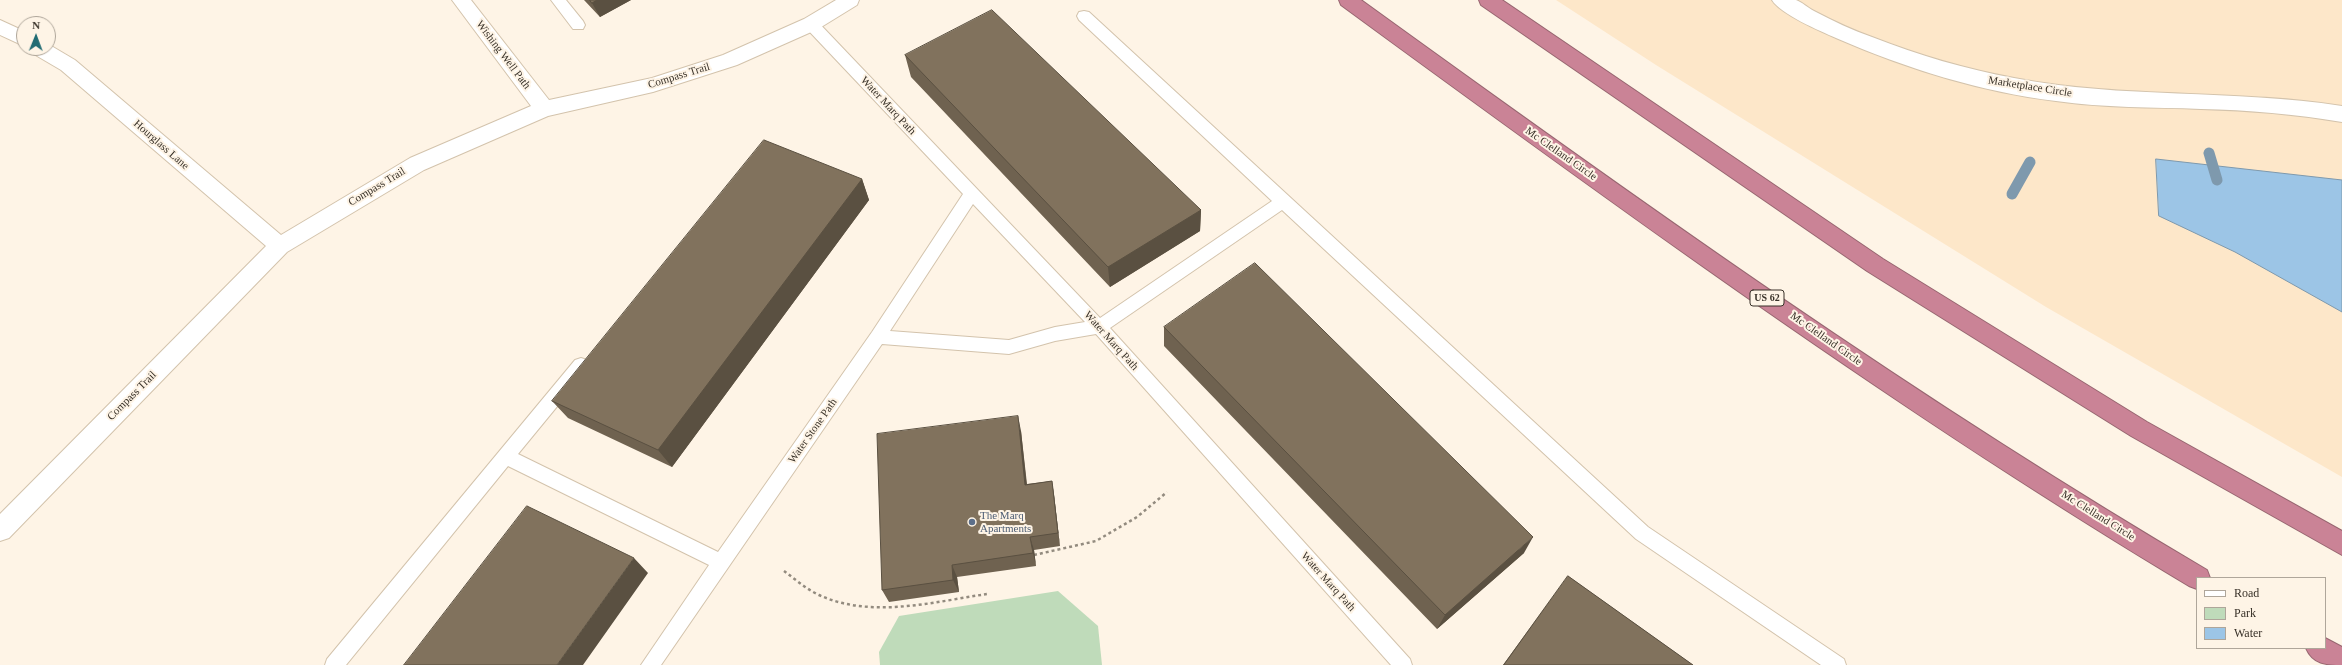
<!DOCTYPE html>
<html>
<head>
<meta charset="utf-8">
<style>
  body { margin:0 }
  #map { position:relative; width:2342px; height:665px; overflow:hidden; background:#fef4e6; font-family:Georgia,serif }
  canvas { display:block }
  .legend { position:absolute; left:2196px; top:577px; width:130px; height:72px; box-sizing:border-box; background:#fef4e6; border:1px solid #afa69a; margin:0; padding:5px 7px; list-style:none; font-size:12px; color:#383128 }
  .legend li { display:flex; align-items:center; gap:8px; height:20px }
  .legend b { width:20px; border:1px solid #afa69a }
  .north { position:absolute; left:16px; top:16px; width:40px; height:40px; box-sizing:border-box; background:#fef4e6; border:1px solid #afa69a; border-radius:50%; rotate:1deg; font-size:11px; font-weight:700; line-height:16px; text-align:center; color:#383128 }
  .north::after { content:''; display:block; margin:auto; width:14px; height:18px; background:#216c73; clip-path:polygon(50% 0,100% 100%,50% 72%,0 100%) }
</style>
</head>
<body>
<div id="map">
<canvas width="2342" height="665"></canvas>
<ul class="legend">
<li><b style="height:5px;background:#fff"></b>Road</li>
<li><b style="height:11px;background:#bfdbba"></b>Park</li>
<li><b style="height:11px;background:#9cc5e6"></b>Water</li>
</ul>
<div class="north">N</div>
</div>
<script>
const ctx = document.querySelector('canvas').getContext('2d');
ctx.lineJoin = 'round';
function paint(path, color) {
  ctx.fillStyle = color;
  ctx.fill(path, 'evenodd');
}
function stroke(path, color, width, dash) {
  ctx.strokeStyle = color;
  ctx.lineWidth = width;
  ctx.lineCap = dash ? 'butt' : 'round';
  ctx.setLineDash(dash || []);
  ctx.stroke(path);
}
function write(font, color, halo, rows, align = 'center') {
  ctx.font = font + ' Georgia,serif';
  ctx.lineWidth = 4;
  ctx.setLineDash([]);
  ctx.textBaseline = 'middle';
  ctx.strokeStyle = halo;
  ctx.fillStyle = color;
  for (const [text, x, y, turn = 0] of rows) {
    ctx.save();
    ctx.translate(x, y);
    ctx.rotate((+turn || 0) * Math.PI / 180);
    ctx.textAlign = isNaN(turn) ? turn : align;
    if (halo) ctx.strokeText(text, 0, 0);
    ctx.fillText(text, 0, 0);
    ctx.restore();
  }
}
paint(new Path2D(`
  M1556 0H2342V477L2046 307 1656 65Z`), '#fde7c9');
paint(new Path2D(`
  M1058 591 1098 626 1102 665H880L879 652 899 616Z`), '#bfdbba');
const water = new Path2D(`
  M2156 159 2342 180V312L2235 252 2159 216Z`);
paint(water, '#9cc5e6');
stroke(water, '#7e99ad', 1);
stroke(new Path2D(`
  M2209 153 2217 180
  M2012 194 2030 162`), '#7e99ad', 11);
const lane = new Path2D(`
  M551 0H566L583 21 585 25 583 29H573Z
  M1084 11 1089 12 1648 527 1844 659 1846 665H1821L1636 539 1282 210 1110 328 1410 659 1412 665H1391L1096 334 1055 341 1009 354 882 344 661 665H641L709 565 508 466 346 665H325L327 659 575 360 581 358 587 360 589 365 587 370 518 454 718 552 872 332 963 194 806 28 804 24 806 20H816L1100 318 1272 201 1079 20 1077 16 1079 12ZM973 204 1085 322 1055 327 1009 340 890 331Z`);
const street = new Path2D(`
  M452 0H471L549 100 652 78 723 55 804 19 836 0H859L857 5 818 29 737 65 653 92 548 116 424 170 287 252 9 538 0 541V514L266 246 61 70 32 53 29 48H48V44L75 60 281 235 410 158 531 106Z
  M1772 0C1779 0 1789 0 1796 0 1802 2 1808 8 1814 11 1833 21 1852 30 1872 37 1918 55 1965 69 2014 78 2122 99 2233 89 2342 106V122C2295 114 2248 110 2201 109 2153 107 2104 108 2056 101 1981 92 1905 68 1836 38 1820 31 1780 14 1772 0Z
  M0 20 24 31V46L0 35Z`);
const highway = new Path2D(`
  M1339 0H1361C1636 199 1914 398 2207 570L2210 578H2197V589L2189 586C1895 410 1617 207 1341 5Z
  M1479 0H1502L1883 259 2147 422 2342 531V555L2131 436 1867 271 1481 5Z
  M2325 638 2342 647V665C2326 665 2313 664 2306 648H2325Z`);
stroke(lane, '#d3c3ac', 2);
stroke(street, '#d3c3ac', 2);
stroke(highway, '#976670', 2);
stroke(new Path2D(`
  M1034 555 1096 541 1137 517 1167 492
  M784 571C795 579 806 589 819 595 871 619 933 602 987 594`), '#938b7f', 2.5, [3, 3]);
paint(lane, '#fff');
paint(street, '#fff');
paint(highway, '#ca8396');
paint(new Path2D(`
  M584 0H631L600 17Z
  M905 55 1201 210 1200 231 1110 287 911 77Z
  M862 179 869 200 672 467 568 418 552 401Z
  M1164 327 1524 553 1437 629 1164 346Z
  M1021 431 1027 484 1052 481 1054 495 1060 546 1034 550 1036 566 957 577 959 592 889 602 882 590Z
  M1568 576 1693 665H1503Z`), '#6f6250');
paint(new Path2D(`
  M597 0H631L600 17 592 3Z
  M862 179 869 200 672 467 658 450Z
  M1201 210 1200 231 1110 287 1108 267Z
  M1018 416 1021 431 1028 498 1025 485Z
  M1052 481 1054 495 1060 546 1058 533Z
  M1030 537 1034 550 1036 566 1033 553Z
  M1533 537 1524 553 1437 629 1445 615Z
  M634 558 648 573 583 665H557Z
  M952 565 957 577 959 592 953 580Z`), '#5a5041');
const building = new Path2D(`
  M590 0H597L592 3Z
  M992 10 1201 210 1108 267 905 55Z
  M764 140 862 179 658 450 552 401Z
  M1255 263 1533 537 1445 615 1164 327Z
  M1018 416 1025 485 1052 481 1058 533 1030 537 1033 553 952 565 953 580 882 590 877 434Z
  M527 506 634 558 557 665H404Z
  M1568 576 1693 665H1504Z`);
paint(building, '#81725d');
stroke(building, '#5a5041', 1);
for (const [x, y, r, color] of [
  [972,522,4,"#5c6f8a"]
]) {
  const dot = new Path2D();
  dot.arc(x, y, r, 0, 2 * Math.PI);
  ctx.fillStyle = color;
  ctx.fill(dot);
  stroke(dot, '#fef4e6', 1.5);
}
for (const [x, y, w] of [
  [1767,298,34]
]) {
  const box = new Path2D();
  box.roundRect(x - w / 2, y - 8, w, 16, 3);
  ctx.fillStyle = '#fef4e6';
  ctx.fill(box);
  stroke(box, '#383128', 1);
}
write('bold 10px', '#383128', null, [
  ["US 62",1767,298]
]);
write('11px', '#383128', '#fef4e6', [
  ["Wishing Well Path",503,55,53],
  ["Compass Trail",679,76,-17],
  ["Marketplace Circle",2030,87,9],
  ["Water Marq Path",888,106,47],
  ["Hourglass Lane",161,145,41],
  ["Mc Clelland Circle",1561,154,35],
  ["Compass Trail",377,187,-31],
  ["Mc Clelland Circle",1826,339,35],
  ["Water Marq Path",1111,341,48],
  ["Compass Trail",132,396,-45],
  ["Water Stone Path",813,431,-55],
  ["Mc Clelland Circle",2098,516,32],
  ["Water Marq Path",1328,582,48]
]);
write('11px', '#4e5e75', '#fef4e6', [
  ["The Marq",980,516],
  ["Apartments",980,529]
], 'left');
</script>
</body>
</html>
